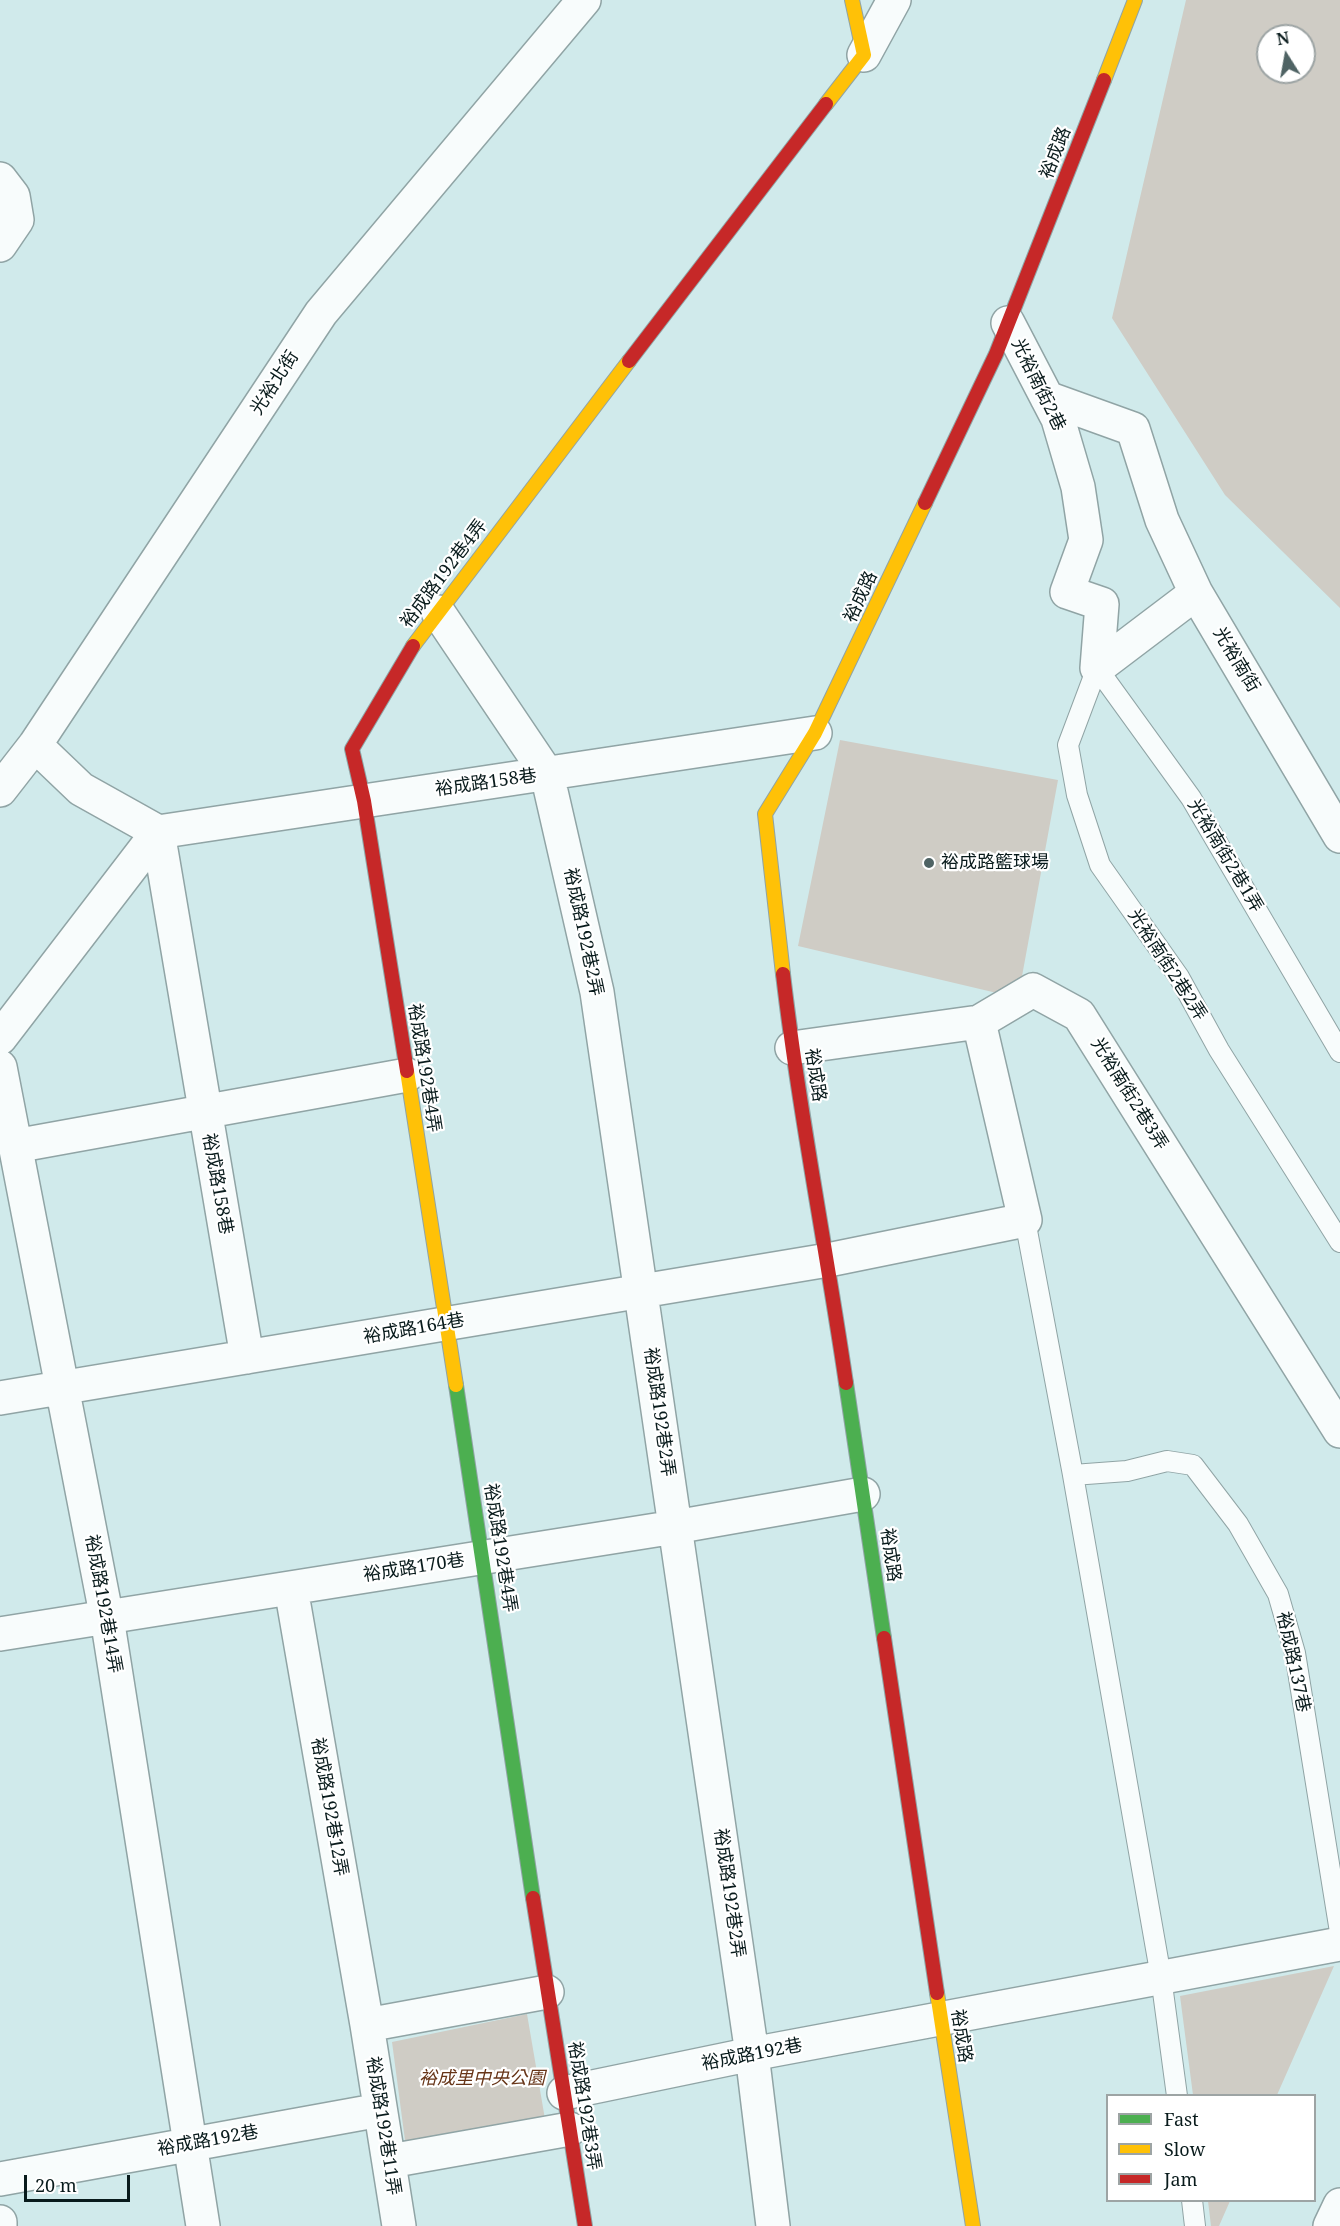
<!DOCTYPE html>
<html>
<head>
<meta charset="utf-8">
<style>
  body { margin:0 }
  #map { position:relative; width:1340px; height:2226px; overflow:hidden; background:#d0eaeb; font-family:"Noto Serif",serif }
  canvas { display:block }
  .legend { position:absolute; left:1106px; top:2094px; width:210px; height:108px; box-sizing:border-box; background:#fff; border:2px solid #9da4a4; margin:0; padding:8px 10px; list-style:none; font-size:18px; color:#091b1c }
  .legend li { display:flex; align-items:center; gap:12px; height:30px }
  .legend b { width:30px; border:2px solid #9da4a4 }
  .north { position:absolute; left:1256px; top:24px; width:60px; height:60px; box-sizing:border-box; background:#fff; border:2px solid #9da4a4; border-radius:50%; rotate:349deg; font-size:16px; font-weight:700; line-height:24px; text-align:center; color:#091b1c }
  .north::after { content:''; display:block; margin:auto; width:21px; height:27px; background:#4f6364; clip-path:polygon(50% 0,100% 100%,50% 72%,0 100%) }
  .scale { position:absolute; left:24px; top:2175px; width:106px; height:27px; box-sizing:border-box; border:3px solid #091b1c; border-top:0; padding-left:8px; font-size:18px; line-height:21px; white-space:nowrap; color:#091b1c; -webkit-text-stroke:4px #fff; paint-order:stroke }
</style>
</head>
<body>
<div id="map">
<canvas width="1340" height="2226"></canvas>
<ul class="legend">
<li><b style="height:8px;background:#4caf50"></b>Fast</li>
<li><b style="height:8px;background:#ffc107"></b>Slow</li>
<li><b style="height:8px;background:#c62828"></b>Jam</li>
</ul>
<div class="north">N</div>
<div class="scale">20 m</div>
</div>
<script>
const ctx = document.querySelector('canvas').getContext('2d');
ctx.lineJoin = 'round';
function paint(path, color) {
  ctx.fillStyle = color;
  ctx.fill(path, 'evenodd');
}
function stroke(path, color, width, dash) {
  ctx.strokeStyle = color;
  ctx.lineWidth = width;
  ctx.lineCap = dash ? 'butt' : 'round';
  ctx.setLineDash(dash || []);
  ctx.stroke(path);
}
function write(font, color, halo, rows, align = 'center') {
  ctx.font = font + ' "Noto Serif","Noto Sans TC",serif';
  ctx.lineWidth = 4.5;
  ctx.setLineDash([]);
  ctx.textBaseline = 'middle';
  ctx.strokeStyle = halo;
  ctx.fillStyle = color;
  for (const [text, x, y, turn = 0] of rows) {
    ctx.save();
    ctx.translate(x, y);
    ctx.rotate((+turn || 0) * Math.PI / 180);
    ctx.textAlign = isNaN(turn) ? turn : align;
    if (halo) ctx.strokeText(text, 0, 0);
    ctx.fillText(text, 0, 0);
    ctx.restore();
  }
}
paint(new Path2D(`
  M1186 0H1340V608L1225 495 1112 318ZM1268 36H1304V72H1268Z
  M840 740 1058 780 1018 998 798 946Z
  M1334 1966 1277 2095H1193L1180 1996Z
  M527 2014 546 2125 406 2148 392 2042Z
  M1208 2201H1230L1219 2226H1211Z`), '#cfccc5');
const lane = new Path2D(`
  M1097 668 1068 745 1077 795 1100 865 1179 977 1219 1050 1340 1242
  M1097 668 1191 798 1340 1052
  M1025 1220 1073 1475 1127 1471 1167 1461 1193 1465 1238 1524 1278 1594 1295 1653 1340 1932
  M1073 1475 1161 1977 1177 2096
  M1192 2200 1195 2226`);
const street = new Path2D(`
  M864 55 894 0
  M0 179 13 196 17 220 0 245
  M1008 323 1058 419 1078 487 1086 540 1067 592 1102 604 1097 668
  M1047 398 1133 429 1162 520 1196 593
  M438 612 547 774 597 992 752 2054 773 2226
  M1097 668 1196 593 1340 836
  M35 745 81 789 158 832 247 1357
  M0 790 35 745 321 313 584 0
  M0 1038 158 832 815 733
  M792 1048 979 1022 1033 990 1079 1015 1340 1431
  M0 1067 108 1624 203 2226
  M15 1146 407 1075
  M0 1398 828 1260 1025 1220 979 1022
  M291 1588 367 2025 399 2226
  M0 1634 675 1527 863 1494
  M367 2025 547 1992
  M564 2093 752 2054 1340 1944
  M390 2161 570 2129
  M0 2179 380 2110
  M0 2222V2226
  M1330 2226 1340 2205`);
const fast = new Path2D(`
  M846 1383 884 1638
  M456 1385 533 1898`);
const slow = new Path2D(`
  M1104 80 1135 0
  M826 104 864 55 852 0
  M413 646 629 361
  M783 974 765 814 815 733 925 503
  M407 1071 456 1385
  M937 1993 973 2226`);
const jam = new Path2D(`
  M629 361 826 104
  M925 503 996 354 1104 80
  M783 974C799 1111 826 1247 846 1383
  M407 1071 364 801 352 749 413 646
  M884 1638 937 1993
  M533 1898 585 2226`);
stroke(lane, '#90a4a5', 22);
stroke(street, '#90a4a5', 36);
stroke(fast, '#90a4a5', 16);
stroke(slow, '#90a4a5', 16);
stroke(jam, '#90a4a5', 16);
stroke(lane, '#f8fcfc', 20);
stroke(street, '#f8fcfc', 33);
stroke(fast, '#4caf50', 14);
stroke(slow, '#ffc107', 14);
stroke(jam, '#c62828', 14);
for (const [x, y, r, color] of [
  [929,863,6,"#4f6364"]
]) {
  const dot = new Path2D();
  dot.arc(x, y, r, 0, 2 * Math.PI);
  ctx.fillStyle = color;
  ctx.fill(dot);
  stroke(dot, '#fff', 2);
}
write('18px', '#091b1c', '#fff', [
  ["裕成路",1056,153,-69],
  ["光裕北街",275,383,-57],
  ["光裕南街2巷",1038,385,64],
  ["裕成路192巷4弄",444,574,-53],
  ["裕成路",861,597,-65],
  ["光裕南街",1236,660,59],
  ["裕成路158巷",486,783,-8],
  ["光裕南街2巷1弄",1225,856,59],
  ["裕成路192巷2弄",583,932,78],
  ["光裕南街2巷2弄",1167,965,57],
  ["裕成路192巷4弄",424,1068,81],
  ["裕成路",815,1075,81],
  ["光裕南街2巷3弄",1129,1094,58],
  ["裕成路158巷",217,1184,80],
  ["裕成路164巷",414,1329,-10],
  ["裕成路192巷2弄",659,1412,82],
  ["裕成路192巷4弄",500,1548,81],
  ["裕成路",890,1555,82],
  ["裕成路170巷",414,1568,-9],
  ["裕成路192巷14弄",103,1604,80],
  ["裕成路137巷",1293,1662,78],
  ["裕成路192巷12弄",329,1807,80],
  ["裕成路192巷2弄",729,1893,82],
  ["裕成路",961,2036,81],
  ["裕成路192巷",752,2055,-11],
  ["裕成路192巷3弄",584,2106,81],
  ["裕成路192巷11弄",383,2126,81],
  ["裕成路192巷",208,2141,-10]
]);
write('18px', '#091b1c', '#fff', [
  ["裕成路籃球場",941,863]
], 'left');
write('italic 18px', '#673518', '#fff', [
  ["裕成里中央公園",482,2079]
]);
</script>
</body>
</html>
